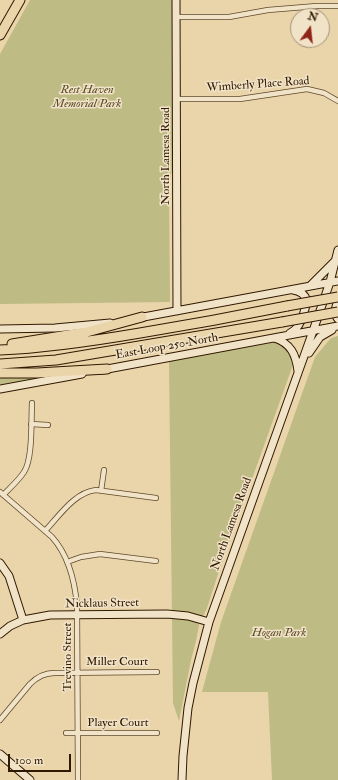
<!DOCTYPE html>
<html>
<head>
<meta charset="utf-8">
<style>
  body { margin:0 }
  #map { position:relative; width:338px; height:780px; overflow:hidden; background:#ead4aa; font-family:"IM FELL Double Pica",serif }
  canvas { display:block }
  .north { position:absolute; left:290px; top:8px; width:40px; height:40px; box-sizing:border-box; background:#f1e3c8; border:1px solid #a49278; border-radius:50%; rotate:15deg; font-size:11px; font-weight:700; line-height:16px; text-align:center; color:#301900 }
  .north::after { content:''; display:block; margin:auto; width:14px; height:18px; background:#8f2418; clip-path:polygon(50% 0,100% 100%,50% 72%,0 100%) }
  .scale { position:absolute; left:8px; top:754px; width:63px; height:18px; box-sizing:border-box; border:2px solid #301900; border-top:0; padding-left:5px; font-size:12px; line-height:14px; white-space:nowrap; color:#301900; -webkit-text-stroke:3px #f1e3c8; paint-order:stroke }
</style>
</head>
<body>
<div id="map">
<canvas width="338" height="780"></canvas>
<div class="north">N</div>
<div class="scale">100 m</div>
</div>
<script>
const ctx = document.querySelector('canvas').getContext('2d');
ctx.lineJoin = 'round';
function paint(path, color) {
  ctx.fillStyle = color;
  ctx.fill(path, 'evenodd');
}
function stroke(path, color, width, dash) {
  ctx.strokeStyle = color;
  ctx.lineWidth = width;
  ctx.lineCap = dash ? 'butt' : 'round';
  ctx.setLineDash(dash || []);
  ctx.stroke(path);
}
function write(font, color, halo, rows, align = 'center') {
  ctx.font = font + ' "IM FELL Double Pica",serif';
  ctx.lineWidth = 3;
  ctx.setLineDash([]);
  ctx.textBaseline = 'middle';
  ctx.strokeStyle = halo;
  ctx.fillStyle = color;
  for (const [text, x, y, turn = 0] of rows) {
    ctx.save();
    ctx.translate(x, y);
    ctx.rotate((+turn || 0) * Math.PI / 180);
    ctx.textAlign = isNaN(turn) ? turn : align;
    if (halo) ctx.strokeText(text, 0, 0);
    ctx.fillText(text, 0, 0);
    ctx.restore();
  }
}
paint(new Path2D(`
  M30 0H173L175 151 169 187 170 302 0 304V54Z
  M338 336V780H272L268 692H202L221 622 315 357 331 338Z
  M275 342 287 348 294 362 219 571 207 608 199 625 196 641 191 660 179 721 173 703 169 361Z
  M52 376 0 385V377Z`), '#bebb84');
const street = new Path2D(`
  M176 17H229L268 10 317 6H338
  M177 99H240L307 89 324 93 338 101
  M31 424 48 425
  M101 491 104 470
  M0 492 52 537C69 556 75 582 77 606L78 780
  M3 495C10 488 19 480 24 472 33 459 31 420 32 403
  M45 531C59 516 75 492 96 490L156 498
  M67 562 81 557 100 554 156 561
  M0 720 30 684C37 677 44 673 54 673L157 672
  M66 733H157`);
const secondary = new Path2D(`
  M176 0 177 311
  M311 285 335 261
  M338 300C336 307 333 313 338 319
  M138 318 338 281
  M0 329 55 328 110 323
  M290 333C301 328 304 313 307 301 305 294 300 291 293 290
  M274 338C291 343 296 355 298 371
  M309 353 320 337 332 330
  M102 370 338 326
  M0 389 82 374
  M0 563 9 576 23 620
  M0 634 10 626 23 620 50 615 167 614 188 616 209 622
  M0 754 30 780
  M182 780 183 756 188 708 193 683 209 622 313 331 330 282 338 250`);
const highway = new Path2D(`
  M0 35 20 0
  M12 344 87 332 142 317
  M0 350C47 348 93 341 140 333 189 325 238 316 287 306
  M0 364 56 360 282 322
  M0 373H37L107 369`);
stroke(street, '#5e482a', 6);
stroke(secondary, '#301900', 9);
stroke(highway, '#301900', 11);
stroke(street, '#f1e3c8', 4.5);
stroke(secondary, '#f1e3c8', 7);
stroke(highway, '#ead4aa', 9);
const highwayBridge = new Path2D(`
  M287 306 338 297
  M282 322 338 312`);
stroke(highwayBridge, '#301900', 11, []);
stroke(highwayBridge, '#ead4aa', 9);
write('12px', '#301900', '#f1e3c8', [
  ["Wimberly Place Road",258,85,-4],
  ["North Lamesa Road",166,156,-90],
  ["East Loop 250 North",167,347,-10],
  ["North Lamesa Road",232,524,-70],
  ["Nicklaus Street",102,604,-1],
  ["Trevino Street",68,657,-90],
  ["Miller Court",117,662],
  ["Player Court",118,723]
]);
write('italic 12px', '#5b4a28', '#f1e3c8', [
  ["Rest Haven",87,90],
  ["Memorial Park",87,104],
  ["Hogan Park",279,633]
]);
</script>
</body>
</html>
